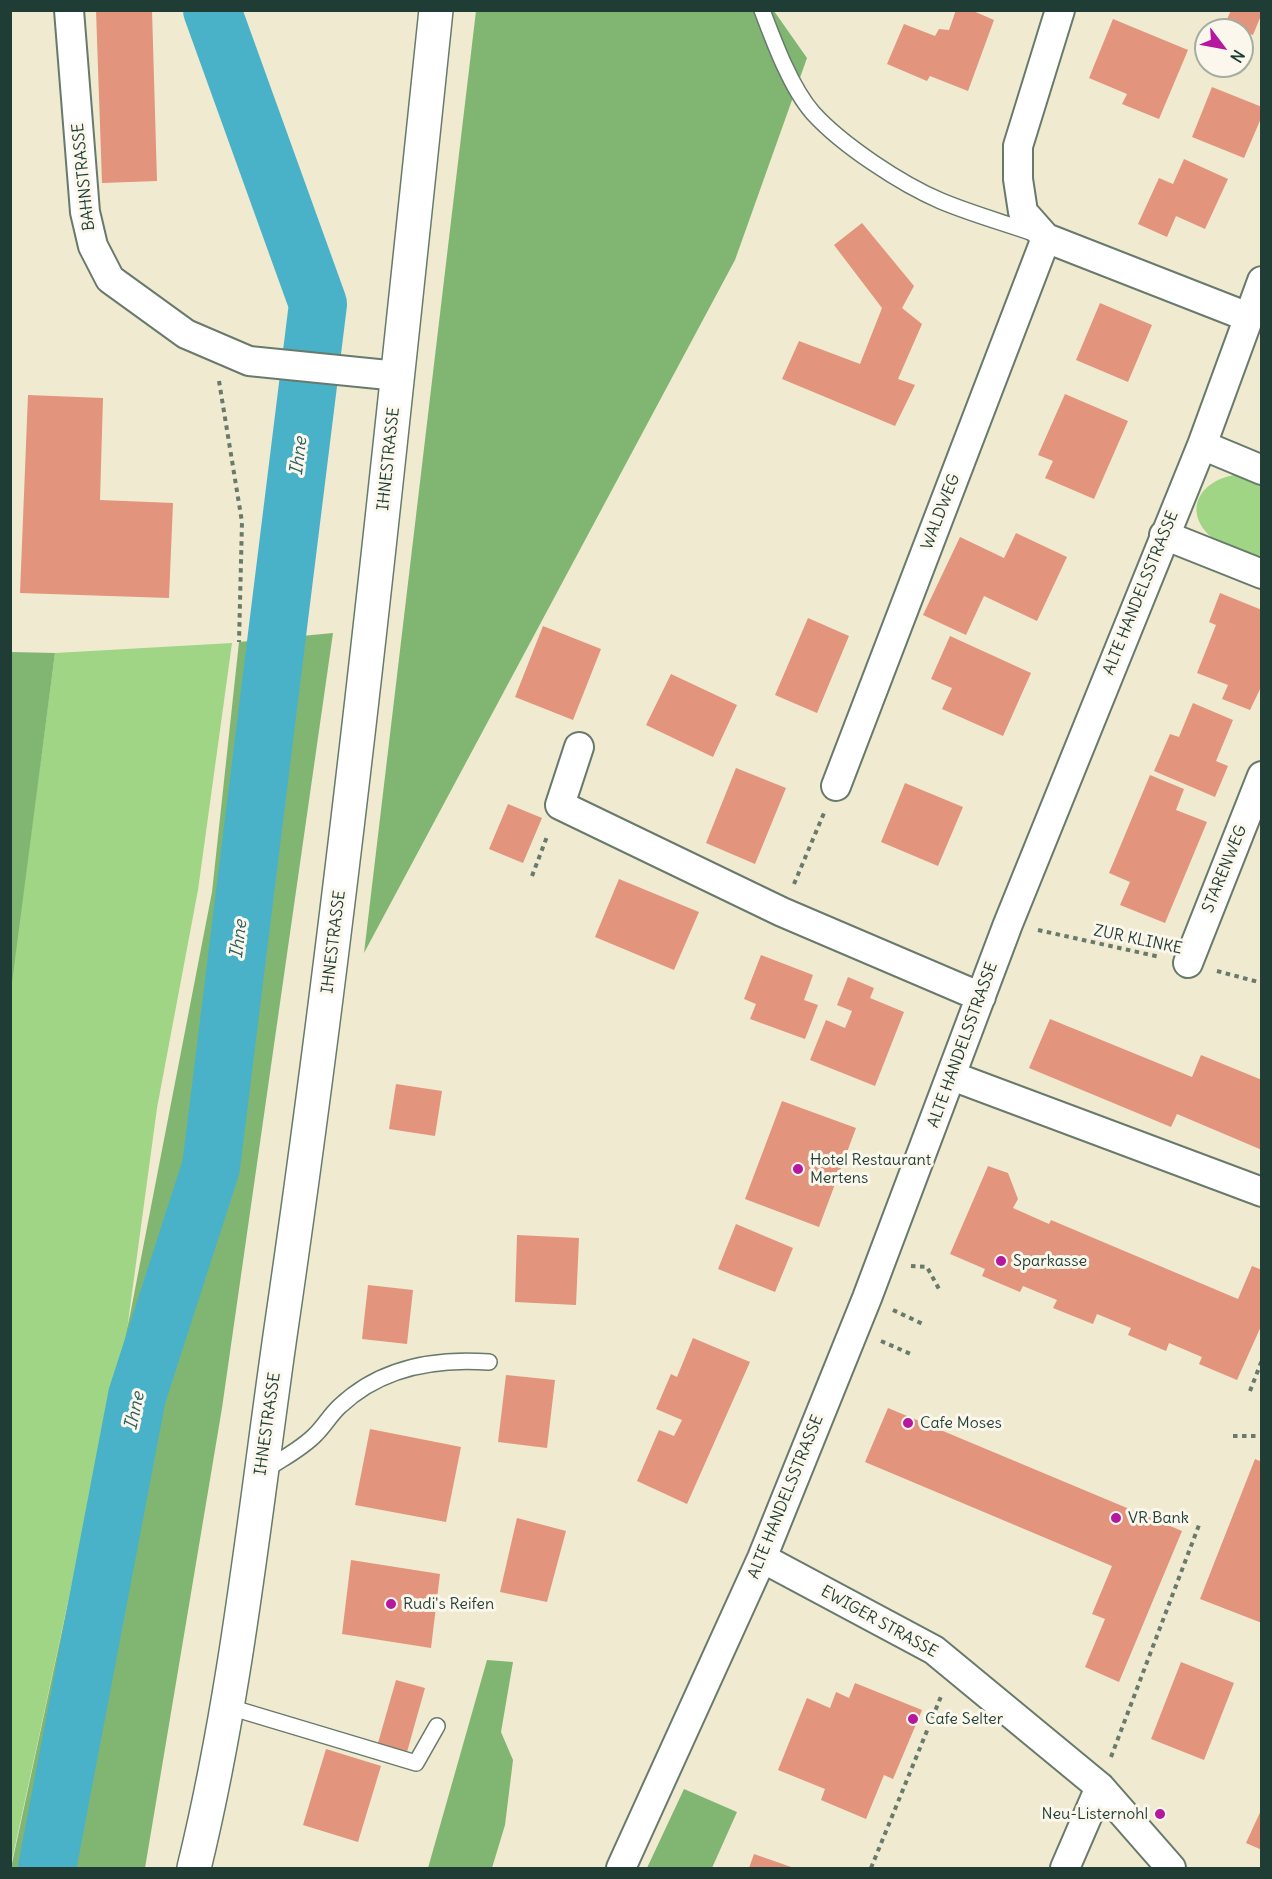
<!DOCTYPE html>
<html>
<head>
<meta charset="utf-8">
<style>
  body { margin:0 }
  #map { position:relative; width:1272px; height:1879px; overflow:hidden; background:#f0ead0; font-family:Delius,sans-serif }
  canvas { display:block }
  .frame { position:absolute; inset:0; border:12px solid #1f3d34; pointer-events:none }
  .north { position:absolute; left:1194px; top:18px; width:60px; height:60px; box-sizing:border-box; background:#fbf7ec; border:2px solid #a3ada2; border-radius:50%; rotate:122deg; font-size:16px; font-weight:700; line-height:24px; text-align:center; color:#1f3d34 }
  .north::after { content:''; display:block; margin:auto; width:21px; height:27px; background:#b5179e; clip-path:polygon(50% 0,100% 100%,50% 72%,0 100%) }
</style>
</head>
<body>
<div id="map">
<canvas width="1272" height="1879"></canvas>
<div class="frame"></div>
<div class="north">N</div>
</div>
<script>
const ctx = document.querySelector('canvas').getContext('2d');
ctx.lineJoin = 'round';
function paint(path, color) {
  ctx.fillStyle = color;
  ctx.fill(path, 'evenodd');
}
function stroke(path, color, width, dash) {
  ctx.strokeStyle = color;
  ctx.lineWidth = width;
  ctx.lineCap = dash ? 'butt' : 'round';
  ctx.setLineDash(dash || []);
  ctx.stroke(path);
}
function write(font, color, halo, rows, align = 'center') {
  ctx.font = font + ' Delius,sans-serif';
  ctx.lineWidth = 6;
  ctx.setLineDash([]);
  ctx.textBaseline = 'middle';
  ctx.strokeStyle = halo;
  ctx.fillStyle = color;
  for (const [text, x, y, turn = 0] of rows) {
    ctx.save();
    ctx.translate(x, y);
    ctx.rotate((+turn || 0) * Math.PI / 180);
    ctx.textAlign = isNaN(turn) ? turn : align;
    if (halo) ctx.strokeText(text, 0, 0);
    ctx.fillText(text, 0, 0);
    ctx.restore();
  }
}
paint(new Path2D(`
  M1234 475 1261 486V557C1248 552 1219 544 1209 535 1183 509 1201 481 1234 475Z
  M232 643 198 890 157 1108 127 1330 11 1865 10 990 55 653Z`), '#a0d585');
paint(new Path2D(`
  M476 11H774L807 58 735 260 364 953Z
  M333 633 222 1408 145 1868H11L130 1315 212 892 239 642Z
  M11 652 55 653 11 990 10 652Z
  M487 1660 513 1662 501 1732 513 1760 505 1825 492 1868H428Z
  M684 1789 737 1812 712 1868H647Z`), '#80b672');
stroke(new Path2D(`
  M47 1868 137 1396 211 1167 318 304 212 10`), '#49b2c8', 58);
paint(new Path2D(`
  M96 10H152L157 181 102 183Z
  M956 10H971L994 20 968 91 930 76 927 81 887 64 904 24 935 36 939 29 949 30Z
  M1231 10H1262V19L1260 18 1253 35 1225 24Z
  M1113 19 1188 50 1159 119 1122 104 1127 94 1089 78Z
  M1212 87 1262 107V116L1244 158 1192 137Z
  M1184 159 1228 179 1205 229 1176 216 1167 237 1138 224 1159 178 1173 184Z
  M862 223 914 286 902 308 922 324 898 379 915 385 895 426 782 379 799 341 860 364 882 308 834 245Z
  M1100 303 1152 325 1128 382 1076 360Z
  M1065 394 1128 421 1094 499 1045 478 1053 461 1038 455Z
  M28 395 103 398 100 500 173 503 169 598 20 593Z
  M1016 533 1067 557 1037 621 984 596 966 635 923 615 960 537 1004 558Z
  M1220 593 1262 610V685L1250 710 1222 699 1228 685 1197 673 1216 625 1209 622Z
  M808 618 849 636 817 713 775 695Z
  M543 626 601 649 573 720 515 697Z
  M950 636 1031 673 1003 736 942 709 952 688 931 679Z
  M671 674 737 705 713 757 646 725Z
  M1193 703 1233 720 1216 761 1228 766 1215 797 1154 771 1170 734 1179 737Z
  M736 768 786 788 755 864 706 843Z
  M1150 775 1184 789 1176 810 1207 822 1165 923 1120 905 1130 882 1109 873Z
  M905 783 963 807 938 866 881 842Z
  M508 804 542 818 523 863 489 849Z
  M619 879 699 912 674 970 595 937Z
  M761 955 813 975 804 1000 818 1005 805 1039 750 1019 756 1004 744 999Z
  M848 977 874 988 870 998 904 1012 875 1086 810 1060 826 1020 845 1028 852 1011 837 1005Z
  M1050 1019 1192 1077 1201 1055 1262 1080V1150L1177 1114 1171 1127 1029 1068Z
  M396 1084 442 1091 435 1136 389 1129Z
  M782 1101 856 1128 819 1227 745 1199Z
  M988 1166 1008 1173 1018 1199 1013 1208 1049 1224 1051 1220 1238 1299 1252 1266 1262 1270V1324L1237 1380 1199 1364 1202 1357 1169 1343 1166 1351 1128 1335 1131 1328 1097 1314 1093 1324 1053 1308 1057 1300 1023 1286 1020 1292 982 1276 985 1269 950 1254Z
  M736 1224 793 1248 775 1292 718 1269Z
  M517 1235 579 1238 576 1305 515 1302Z
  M368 1285 413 1290 407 1344 362 1339Z
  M693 1338 750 1362 687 1504 637 1481 659 1430 674 1436 682 1420 656 1409 671 1374 677 1377Z
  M506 1375 555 1380 547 1448 498 1442Z
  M888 1408 1182 1531 1119 1682 1085 1667 1105 1619 1092 1614 1112 1566 865 1462Z
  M370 1429 461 1447 446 1522 355 1505Z
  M1255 1459 1262 1462V1623L1200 1599Z
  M517 1518 566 1531 547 1602 500 1592Z
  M351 1560 440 1574 431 1648 342 1634Z
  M1181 1662 1234 1683 1204 1760 1151 1739Z
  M396 1680 425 1688 407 1752 378 1743Z
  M855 1683 922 1710 893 1779 884 1775 866 1819 821 1800 825 1789 778 1770 807 1698 830 1708 836 1692 849 1698Z
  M326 1749 381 1766 358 1842 303 1825Z
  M1262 1808V1850L1246 1843Z
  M754 1854 794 1868H749Z`), '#e2947d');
const lane = new Path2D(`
  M762 10C774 42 791 88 813 113 842 145 901 184 941 201 972 214 1005 223 1036 234
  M264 1471C281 1459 302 1449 316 1434 325 1425 331 1414 340 1406 381 1367 434 1358 489 1362
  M226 1706 416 1763 437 1726`);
const street = new Path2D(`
  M69 10 85 212 93 246 110 279 186 334 249 361 398 376
  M1046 238 1248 317
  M1202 445 1262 470
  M1164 535 1262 574
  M579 747 560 805 782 912 981 997
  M836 786 1046 238 1023 212 1018 179V146L1060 10
  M1188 963 1262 776
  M952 1076 1262 1192
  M762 1558 934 1650 1100 1787 1171 1868
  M621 1868 762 1558 867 1298 1008 924 1202 445 1262 281
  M1065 1868 1100 1787`);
const secondary = new Path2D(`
  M194 1868C237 1692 255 1509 281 1329 345 891 390 451 436 10`);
stroke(lane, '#687a6b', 18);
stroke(street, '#687a6b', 32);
stroke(secondary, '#687a6b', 36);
stroke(new Path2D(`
  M219 381 242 522 239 642
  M532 876 548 834
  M794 884 824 813
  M1038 930 1160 957
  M1217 971 1262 983
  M911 1266 927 1267 939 1289
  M893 1310 925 1325
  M881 1341 913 1355
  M1250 1391 1262 1360
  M1233 1436H1262
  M1111 1757 1199 1525
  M871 1868 942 1694`), '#687a6b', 4, [4.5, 4.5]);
stroke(lane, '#fff', 15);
stroke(street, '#fff', 28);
stroke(secondary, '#fff', 33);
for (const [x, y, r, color] of [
  [798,1169,6,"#b5179e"],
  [1001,1261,6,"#b5179e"],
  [908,1423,6,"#b5179e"],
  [1116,1518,6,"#b5179e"],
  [391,1604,6,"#b5179e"],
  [913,1719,6,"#b5179e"],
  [1160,1814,6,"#b5179e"]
]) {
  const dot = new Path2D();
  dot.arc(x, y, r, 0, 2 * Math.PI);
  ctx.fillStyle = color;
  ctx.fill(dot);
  stroke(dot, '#fbf7ec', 2);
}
write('16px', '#1f3d34', '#fbf7ec', [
  ["BAHNSTRASSE",84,177,-96],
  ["IHNESTRASSE",389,459,-84],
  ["WALDWEG",941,512,-69],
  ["ALTE HANDELSSTRASSE",1141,593,-68],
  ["STARENWEG",1225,869,-68],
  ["ZUR KLINKE",1138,940,12],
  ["IHNESTRASSE",334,942,-83],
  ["ALTE HANDELSSTRASSE",963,1045,-70],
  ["IHNESTRASSE",268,1424,-82],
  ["ALTE HANDELSSTRASSE",786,1497,-68],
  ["EWIGER STRASSE",879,1622,29]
]);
write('16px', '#1f3d34', '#fbf7ec', [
  ["Hotel Restaurant",810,1160],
  ["Mertens",810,1178],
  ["Sparkasse",1013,1261],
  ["Cafe Moses",920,1423],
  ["VR Bank",1128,1518],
  ["Rudi's Reifen",403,1604],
  ["Cafe Selter",925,1719],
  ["Neu-Listernohl",1148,1814,"right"]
], 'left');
write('italic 18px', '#2c6060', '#fbf7ec', [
  ["Ihne",299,456,-83],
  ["Ihne",239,939,-83],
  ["Ihne",135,1411,-78]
]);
</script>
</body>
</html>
